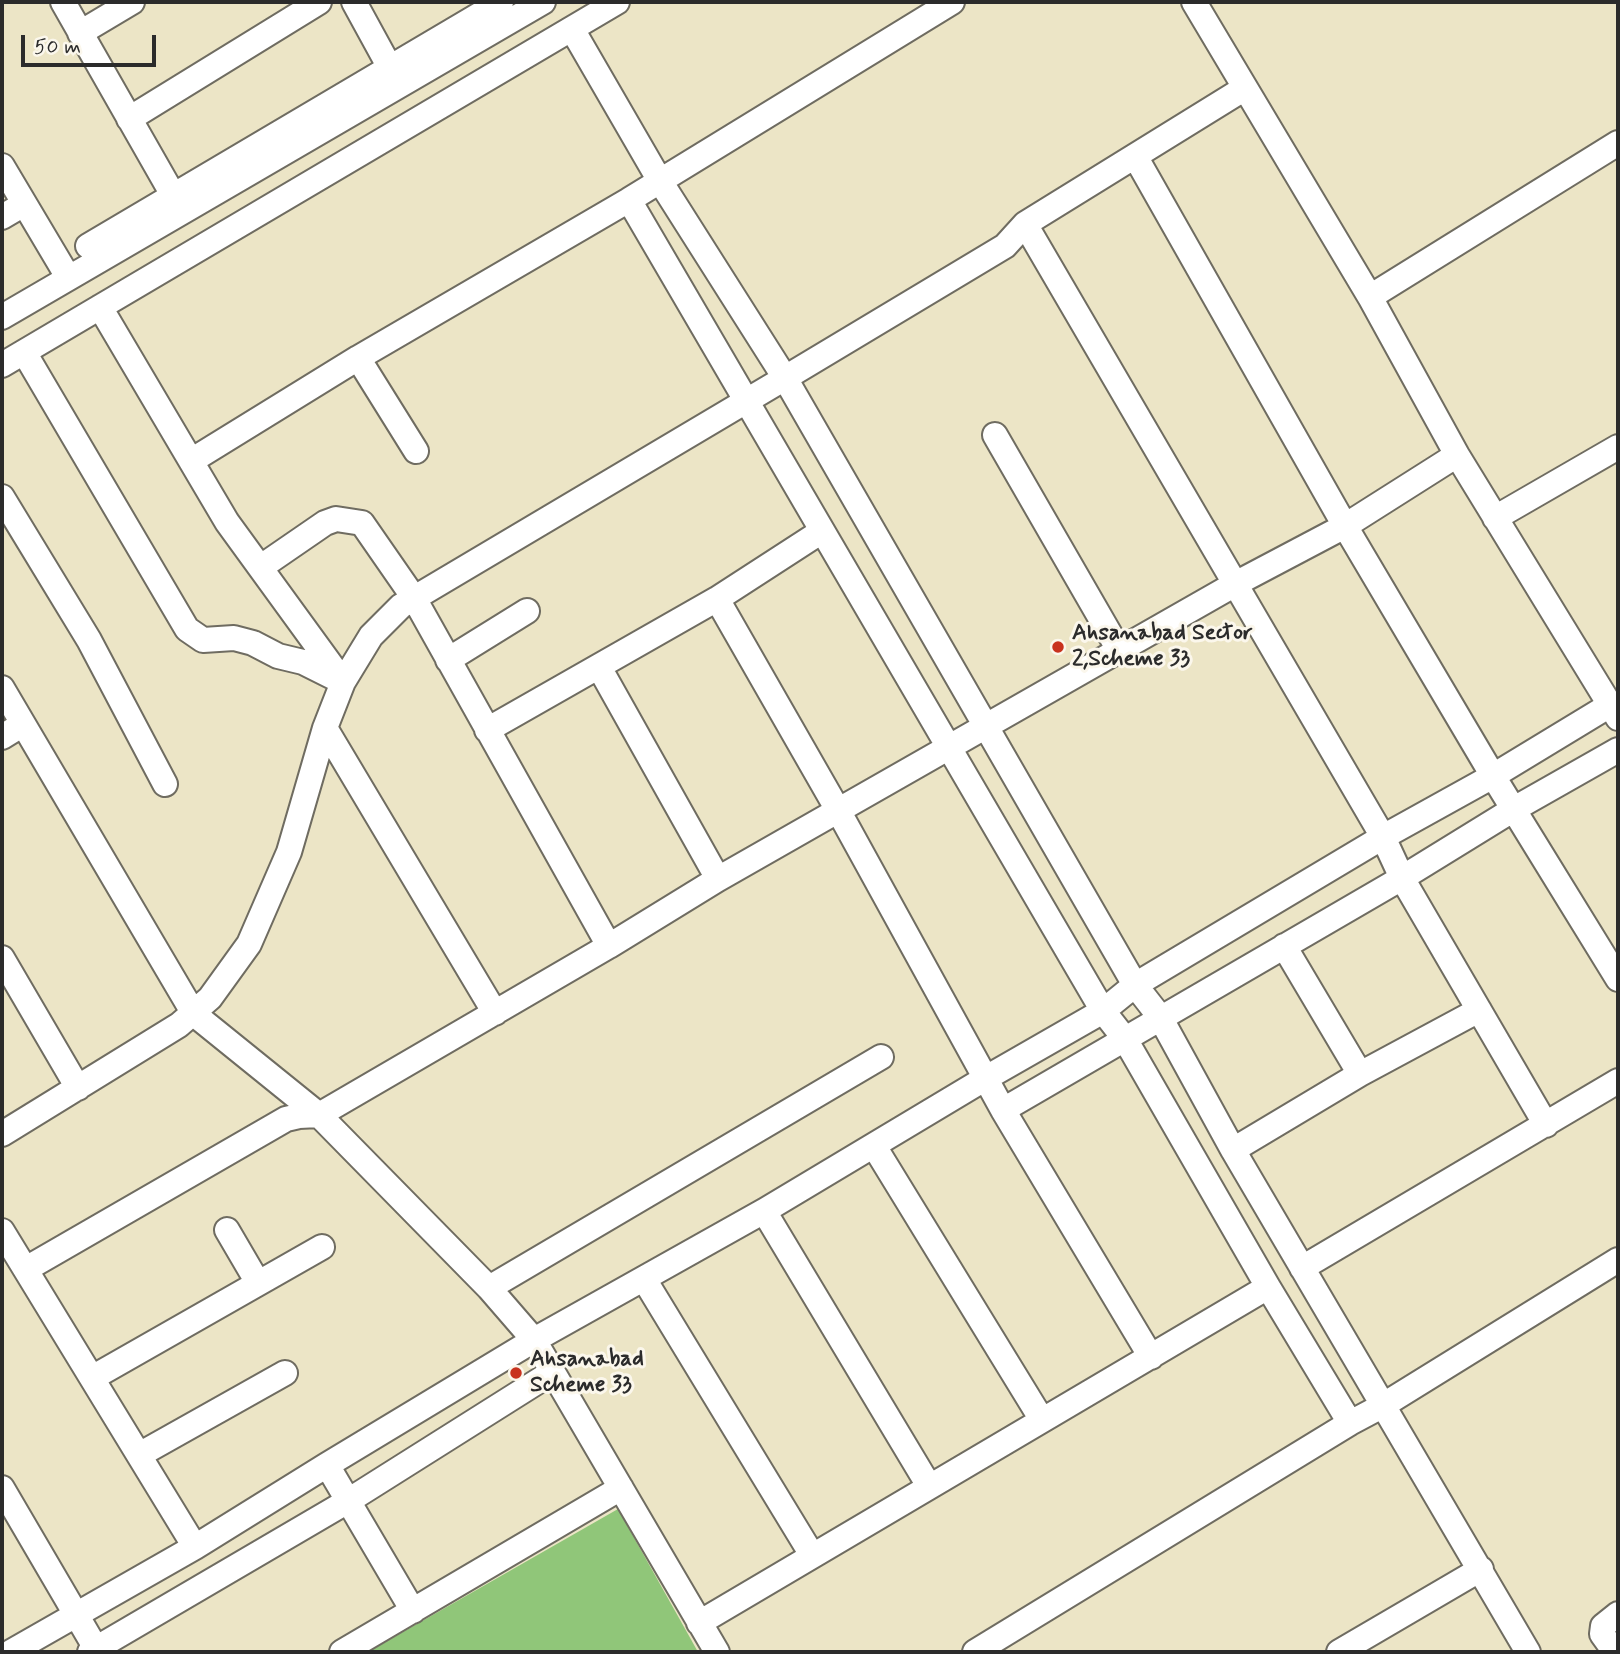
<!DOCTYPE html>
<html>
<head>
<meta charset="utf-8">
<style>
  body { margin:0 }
  #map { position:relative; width:1620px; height:1654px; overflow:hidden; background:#ece5c6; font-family:Mynerve,sans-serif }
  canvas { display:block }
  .frame { position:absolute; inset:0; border:4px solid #2b2b2b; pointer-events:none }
  .scale { position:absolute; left:21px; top:35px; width:135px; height:32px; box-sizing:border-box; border:4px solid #2b2b2b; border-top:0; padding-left:9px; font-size:21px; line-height:24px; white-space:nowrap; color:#2b2b2b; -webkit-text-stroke:5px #fbf7ec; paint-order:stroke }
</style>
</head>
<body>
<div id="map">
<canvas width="1620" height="1654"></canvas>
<div class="frame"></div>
<div class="scale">50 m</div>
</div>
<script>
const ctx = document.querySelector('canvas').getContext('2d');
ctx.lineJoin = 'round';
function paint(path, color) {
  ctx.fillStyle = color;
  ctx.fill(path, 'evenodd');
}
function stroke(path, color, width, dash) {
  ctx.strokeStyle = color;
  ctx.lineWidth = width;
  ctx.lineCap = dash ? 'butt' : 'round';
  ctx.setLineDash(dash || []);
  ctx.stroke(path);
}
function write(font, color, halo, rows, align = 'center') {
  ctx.font = font + ' Mynerve,sans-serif';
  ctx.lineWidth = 6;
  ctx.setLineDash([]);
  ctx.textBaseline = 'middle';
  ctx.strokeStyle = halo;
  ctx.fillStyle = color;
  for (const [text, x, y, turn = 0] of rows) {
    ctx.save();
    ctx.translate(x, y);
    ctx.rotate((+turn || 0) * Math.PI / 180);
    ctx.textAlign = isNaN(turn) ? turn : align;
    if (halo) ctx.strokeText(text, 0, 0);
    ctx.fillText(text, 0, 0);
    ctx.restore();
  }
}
paint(new Path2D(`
  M618 1509 698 1652H368Z`), '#90c679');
const minor = new Path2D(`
  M63 2 173 195
  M354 2 389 66
  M952 2 629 200 1103 1011 1125 1039 1268 1287 1350 1423
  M1194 2 1370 297 1457 455 1618 718
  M572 29 660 181 785 378 1005 246 1025 224 1245 88
  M80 33 132 2
  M129 119 319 2
  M1135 156 1345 526 1493 776 1618 979
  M2 166 68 277
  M2 217 24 204
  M1025 224 1383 837 1402 878 1546 1125
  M88 246 501 2
  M1370 297 1618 143
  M100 307 227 522 339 676
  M2 317 543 2
  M24 352 187 629 203 640 234 638 253 643 278 656 303 662 343 682
  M358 358 416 451
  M2 365 617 2
  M995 435 1119 650
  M191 461 358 358 629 200
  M2 497 89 640 165 784
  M1495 518 1618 447
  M261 567 325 523 336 519 362 523 414 598 609 946
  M717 599 839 812 1003 1110 1151 1357
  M448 660 527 611
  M599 667 718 879
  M2 688 194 1014 319 1115 489 1288 534 1340 717 1652
  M325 728 495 1013
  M487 730 717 599 822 531
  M2 737 23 724
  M1284 946 1360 1074
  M2 958 78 1088
  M1003 1110 1402 878 1514 809 1618 750
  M2 1134 179 1025 210 998 249 944 289 852 325 728 343 682 371 636 401 606 785 378 1135 985 1160 1017 1233 1150 1528 1652
  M874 1146 1042 1420
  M1233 1150 1360 1074 1479 1010
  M764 1211 929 1486
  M227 1230 258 1283
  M2 1231 195 1547
  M1302 1268 1618 1081
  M26 1269 286 1119 299 1116 319 1115 609 946 718 879 1237 583 1345 526 1457 455
  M644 1279 812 1555
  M489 1288 881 1057
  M92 1378 322 1247
  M139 1455 285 1373
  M327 1465 413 1611
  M2 1488 98 1652
  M699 1623 1268 1287
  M11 1652 195 1547 327 1465 534 1340 764 1211 986 1078 1103 1011 1135 985 1383 837 1493 776 1610 705
  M90 1652 348 1501 551 1373
  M342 1652 621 1488
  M975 1652 1350 1423 1382 1406 1618 1260
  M1339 1652 1481 1569
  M1615 1652 1602 1634 1603 1626 1618 1614`);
stroke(minor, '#6f6c61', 28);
stroke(minor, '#fff', 24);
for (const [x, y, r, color] of [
  [1058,647,7,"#c8321e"],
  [516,1373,7,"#c8321e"]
]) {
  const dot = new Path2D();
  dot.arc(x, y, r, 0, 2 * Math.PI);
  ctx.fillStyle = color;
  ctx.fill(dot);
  stroke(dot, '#fbf7ec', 2.5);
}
write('bold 23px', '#2b2b2b', '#fbf7ec', [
  ["Ahsanabad Sector",1072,634],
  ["2,Scheme 33",1072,660],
  ["Ahsanabad",530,1360],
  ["Scheme 33",530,1386]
], 'left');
</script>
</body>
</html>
